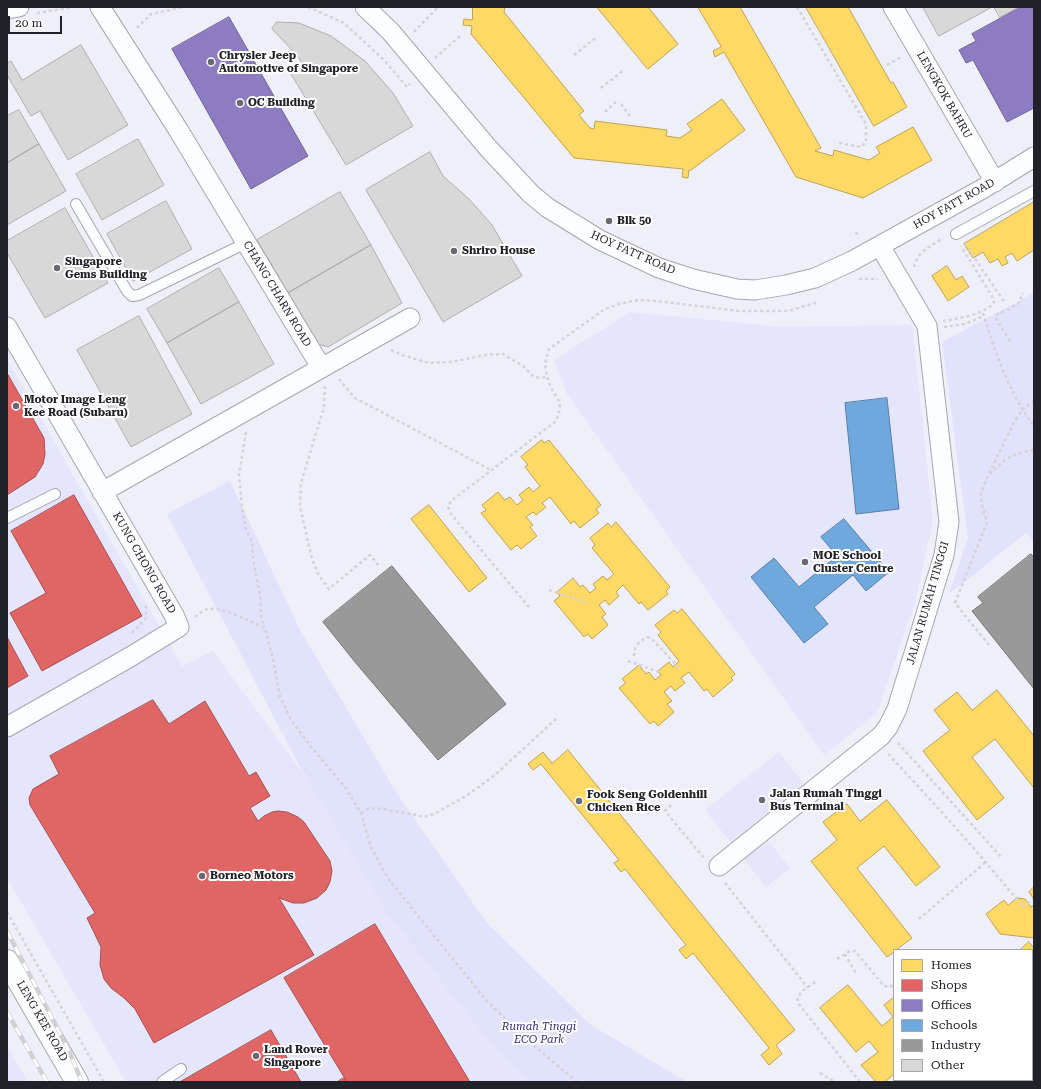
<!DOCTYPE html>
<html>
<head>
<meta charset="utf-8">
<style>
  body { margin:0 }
  #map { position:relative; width:1041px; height:1089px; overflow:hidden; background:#eeeff9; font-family:"Roboto Serif",serif }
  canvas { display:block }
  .frame { position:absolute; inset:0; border:8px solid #21212a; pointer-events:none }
  .legend { position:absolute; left:893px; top:949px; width:140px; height:132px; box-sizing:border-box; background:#fff; border:1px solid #a6a6aa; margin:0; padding:5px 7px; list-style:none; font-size:12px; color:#21212a }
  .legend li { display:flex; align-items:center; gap:8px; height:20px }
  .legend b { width:20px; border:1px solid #a6a6aa }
  .scale { position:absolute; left:8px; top:16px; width:54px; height:18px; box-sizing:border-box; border:2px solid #21212a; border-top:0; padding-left:5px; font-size:12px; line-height:14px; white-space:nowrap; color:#21212a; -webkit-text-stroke:3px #fff; paint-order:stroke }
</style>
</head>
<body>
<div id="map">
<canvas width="1041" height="1089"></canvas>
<div class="frame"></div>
<ul class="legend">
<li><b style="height:11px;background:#ffd966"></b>Homes</li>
<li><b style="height:11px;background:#e06666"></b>Shops</li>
<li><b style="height:11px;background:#8e7cc3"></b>Offices</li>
<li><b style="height:11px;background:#6fa8dc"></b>Schools</li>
<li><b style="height:11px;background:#999"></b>Industry</li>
<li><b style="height:11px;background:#d9d8d8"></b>Other</li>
</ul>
<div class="scale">20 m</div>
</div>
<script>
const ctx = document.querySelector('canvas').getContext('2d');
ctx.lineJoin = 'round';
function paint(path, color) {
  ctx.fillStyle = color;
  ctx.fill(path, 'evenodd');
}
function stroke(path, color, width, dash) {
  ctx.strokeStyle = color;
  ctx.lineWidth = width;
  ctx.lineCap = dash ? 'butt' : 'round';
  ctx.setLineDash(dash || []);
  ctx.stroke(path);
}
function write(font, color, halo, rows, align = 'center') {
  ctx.font = font + ' "Roboto Serif",serif';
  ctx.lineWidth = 4;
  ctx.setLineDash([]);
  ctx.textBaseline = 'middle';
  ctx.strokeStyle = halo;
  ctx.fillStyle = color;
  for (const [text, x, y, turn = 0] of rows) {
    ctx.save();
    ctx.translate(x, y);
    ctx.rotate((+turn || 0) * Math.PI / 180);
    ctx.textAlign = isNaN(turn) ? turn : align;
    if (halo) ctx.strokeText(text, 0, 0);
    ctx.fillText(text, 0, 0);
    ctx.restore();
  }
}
paint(new Path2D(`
  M630 312 783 327 912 325 933 521 915 603 877 713 824 755 567 394 554 360Z
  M7 359 182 666 213 651 530 1082H126L7 878Z
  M779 752 804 784 754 823 790 868 766 887 705 810Z
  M7 1046 28 1082H7Z`), '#e5e6fb');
paint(new Path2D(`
  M1034 293V543L1026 533 949 594 968 538 942 342Z
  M230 481 300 630 396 792 486 922 591 1025 687 1082H529L498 1052 387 912 298 763 167 514Z`), '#e1e2fb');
const homes = new Path2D(`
  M473 7H505L504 12 584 111 579 115 590 128 594 129 595 121 667 130 666 136 680 138 692 130 687 124 722 99 745 130 691 170H689L688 178 682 177 683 169 574 158 471 34 472 26 463 25 464 19 472 20Z
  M597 7H648L678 44 648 69Z
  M698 7H740L821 148 815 151 833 156 834 150 869 160 880 153 876 147 913 127 932 160 863 198 796 177 724 52 715 57 713 51 721 47Z
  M806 7H848L891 83 893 82 907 107 874 126Z
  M1034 202V250L1017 261 1012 253 1005 257 1008 263 1002 266 998 259 990 263 983 252 973 258 964 244Z
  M947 266 956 280 962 276 969 287 948 301 932 276Z
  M542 440 544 443 549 440 601 505 596 509 599 513 580 528 574 521 571 524 550 497 542 503 546 507 536 515 533 512 526 517 533 525 530 527 537 536 521 549 517 545 511 550 481 513 486 510 482 505 498 492 505 500 510 497 517 505 523 500 519 495 529 487 533 492 540 486 525 467 528 465 521 457Z
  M429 505 487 578 469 592 411 519Z
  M616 522 670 587 666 591 668 594 648 610 641 602 639 604 623 585 616 592 619 596 609 605 605 600 599 605 606 614 602 617 608 625 592 639 588 634 584 637 554 601 560 596 557 592 573 578 580 587 583 585 590 593 596 588 593 584 603 576 607 580 614 574 592 548 595 545 590 538 608 523 611 527Z
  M682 609 735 674 731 678 733 680 713 697 707 689 704 691 689 672 681 678 685 683 675 691 671 686 664 692 672 701 667 704 674 712 658 726 654 721 650 724 619 688 626 683 622 679 639 665 646 674 649 672 655 680 661 675 658 671 669 662 673 667 679 661 658 635 661 632 655 625 674 610 677 613Z
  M997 690 1034 736V788L995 739 972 757 1004 798 977 820 923 751 950 730 934 710 957 692 972 710Z
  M568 750 795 1030 776 1045 782 1054 769 1065 761 1055 769 1048 693 953 686 959 679 950 686 945 625 869 621 872 614 863 619 860 541 764 533 770 528 764 543 752 552 763Z
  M887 800 940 867 916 886 884 846 857 868 912 938 896 950H894V952L887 957 811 861 837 840 823 822 847 804 860 821Z
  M1034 887V899L1029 892Z
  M1017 898 1025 899 1031 907 1034 905V938L1000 934 986 914 1004 900 1008 905Z
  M1029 942 1034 948V1082L1031 1080 1033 1004 1032 950H1020Z
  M848 985 882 1026 893 1017 884 1005 894 997V1074L885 1082H876L861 1065 878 1052 869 1041 856 1052 820 1008Z`);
paint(homes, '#ffd966');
stroke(homes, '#bca254', 1);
const shops = new Path2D(`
  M7 373 44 438 45 454 43 464 35 477 7 495Z
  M74 495 142 616 42 671 10 613 46 593 11 531Z
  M7 637 28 676 7 688Z
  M153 700 169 724 205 701 249 776 256 772 270 796 250 808 258 821 264 816 272 812 278 811 287 812 298 817 304 822 330 861 332 871 330 882 326 890 317 898 304 903H293L279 898 314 955 154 1043 135 1009 124 998 111 988 104 979 100 965 101 947 87 918 95 913 30 805 29 798 33 789 59 774 50 756Z
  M375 924 470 1082H347L284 978Z
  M271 1030 301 1082H180Z
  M344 1078 347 1082H337Z`);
paint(shops, '#e06666');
stroke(shops, '#a75154', 1);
const offices = new Path2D(`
  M1021 7H1034V108L1007 122 973 60 966 63 959 50 976 41 972 34Z
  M229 17 308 156 251 189 172 49Z`);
paint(offices, '#8e7cc3');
stroke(offices, '#6d6195', 1);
const schools = new Path2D(`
  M887 398 899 509 856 514 845 403Z
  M844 519 889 572 866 591 853 575 814 607 828 624 804 643 751 577 774 558 799 587 837 556 821 537Z`);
paint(schools, '#6fa8dc');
stroke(schools, '#5880a7', 1);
const industry = new Path2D(`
  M1031 554 1034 557V689L972 611 983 603 978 597Z
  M392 566 506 704 438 760 355 662 323 622Z`);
paint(industry, '#999');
stroke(industry, '#757578', 1);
const building = new Path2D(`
  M923 7H992L939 36Z
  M994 7H1019L1000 17Z
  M277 22 299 23 331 36 365 61 393 93 413 126 346 165 291 74 304 66 297 55 272 29Z
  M81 45 128 125 68 160 40 111 31 116 7 75V63L11 61 22 80Z
  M19 110 39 144 7 163V116Z
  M138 139 164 185 102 220 76 174Z
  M39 144 66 191 7 225V163Z
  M430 152 443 176 469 199 492 225 522 276 443 322 366 190Z
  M340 192 371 245 288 293 257 240Z
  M166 201 192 249 133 281 107 234Z
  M65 208 108 283 45 318 7 253V241Z
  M371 245 402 303 328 347 317 344 288 293Z
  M219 268 239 302 167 343 147 309Z
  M239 302 274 364 201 404 167 343Z
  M139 316 192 414 131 447 77 350Z`);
paint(building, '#d9d8d8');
stroke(building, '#afaeae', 1);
const service = new Path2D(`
  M76 204 127 291 132 296 139 295 246 243
  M956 234 1034 191
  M7 518 55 494
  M162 1082 181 1069`);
const minor = new Path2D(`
  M100 7 179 131 321 367
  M365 7 391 32 488 148 531 194 548 208 600 240 659 268 693 279 737 289 755 290 786 285 815 278 852 261 984 188 1034 157
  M893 7 995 182
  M7 9 19 7
  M7 327 174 615 179 627 130 657 7 727
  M102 492 410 318
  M719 866 881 736 888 727 897 709 944 555 949 522 927 326 880 246`);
const tertiary = new Path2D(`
  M7 961 77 1082`);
stroke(service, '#a5a6ae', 12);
stroke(minor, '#a5a6ae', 21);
stroke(tertiary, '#a5a6ae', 24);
stroke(new Path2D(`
  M308 7 344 23 384 60 407 87 410 84
  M797 7 866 124V142L861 147 839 143
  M37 13 74 7
  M137 28 151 14 184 7
  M414 32 438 7
  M574 55 597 37
  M435 58 460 36
  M887 65 901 57
  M601 88 624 70
  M621 104 630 116
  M605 112 616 102
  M856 232 859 238
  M965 244 1005 303
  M914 267C918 251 930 247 943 238
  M859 279H878
  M983 313C995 352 1009 393 1034 426
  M943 321C956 319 987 314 994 302L993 298 961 246
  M944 327 965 324 984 316
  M1010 341 996 319V315L1018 304 1023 293
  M391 350 402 355 429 363 451 362 485 355 503 354 523 366 533 376 539 378 547 377
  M339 379 355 398 491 470
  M325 386 324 407 301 483 300 506 312 559 319 576 329 589 370 555 380 567
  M246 432 239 475 242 507 246 529 252 542 254 565 260 595 261 614 264 627
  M990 474C1002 460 1015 452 1034 450
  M549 590 585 602
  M529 607 451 514 448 507 451 501 556 421 560 409 559 401 551 388 547 377 545 364 549 349 605 309 619 304 638 300 657 301 739 311H788L819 302
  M195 617C200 613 204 609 211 609 223 607 253 623 265 628L273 659 280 696 291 720 312 748 345 787 361 813 371 848 390 881 486 1000 525 1038 577 1082
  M132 633 146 618V606
  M989 645 955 603 987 522 982 505 981 493 987 478 1014 422 1022 410 1034 401
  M634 656C634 646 639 641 648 637L654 641 679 668
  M628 661 662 673
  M898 743 1002 858
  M888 754C935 804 980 854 1023 907L1034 898
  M671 805 665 811 704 858
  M361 813 370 808 383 809 417 815 424 817 434 814 466 796 495 775 557 718
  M725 883 808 988
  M7 912 104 1082
  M919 919 986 862
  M845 954 855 972 854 974
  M837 959 850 951H855L884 986 890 987 894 984
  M815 982C808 988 795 993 798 1003L860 1082
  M820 1073 835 1082`), '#d3d3d5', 2.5, [3, 3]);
stroke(service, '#fcfdfe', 10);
stroke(minor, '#fcfdfe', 19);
stroke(tertiary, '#fcfdfe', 22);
const rail = new Path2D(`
  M7 931 69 1051 82 1082
  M7 1012 47 1082`);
stroke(rail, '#cfd0d3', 4.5);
stroke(rail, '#fff', 3, [9]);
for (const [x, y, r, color] of [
  [211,62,4,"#696972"],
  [240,103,4,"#696972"],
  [609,221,4,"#696972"],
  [454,251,4,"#696972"],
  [57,268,4,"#696972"],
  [16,406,4,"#696972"],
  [805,562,4,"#696972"],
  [762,800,4,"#696972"],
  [579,801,4,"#696972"],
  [202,876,4,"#696972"],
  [256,1056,4,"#696972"]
]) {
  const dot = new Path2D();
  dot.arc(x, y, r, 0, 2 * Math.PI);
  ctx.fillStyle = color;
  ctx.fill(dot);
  stroke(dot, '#fff', 1.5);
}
write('bold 11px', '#21212a', '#fff', [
  ["Chrysler Jeep",219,56],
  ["Automotive of Singapore",219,69],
  ["OC Building",248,103],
  ["Blk 50",617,221],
  ["Shriro House",462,251],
  ["Singapore",65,262],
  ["Gems Building",65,275],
  ["Motor Image Leng",24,400],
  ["Kee Road (Subaru)",24,413],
  ["MOE School",813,556],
  ["Cluster Centre",813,569],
  ["Jalan Rumah Tinggi",770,794],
  ["Bus Terminal",770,807],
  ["Fook Seng Goldenhill",587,795],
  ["Chicken Rice",587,808],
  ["Borneo Motors",210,876],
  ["Land Rover",264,1050],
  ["Singapore",264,1063]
], 'left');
write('11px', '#21212a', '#fff', [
  ["LENGKOK BAHRU",944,95,60],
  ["HOY FATT ROAD",954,204,-29],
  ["HOY FATT ROAD",633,253,24],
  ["CHANG CHARN ROAD",277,294,59],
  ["KUNG CHONG ROAD",144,563,60],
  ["JALAN RUMAH TINGGI",928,603,-74],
  ["LENG KEE ROAD",42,1021,60]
]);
write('italic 11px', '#34297b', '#fff', [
  ["Rumah Tinggi",539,1027],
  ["ECO Park",539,1040]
]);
</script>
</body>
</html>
